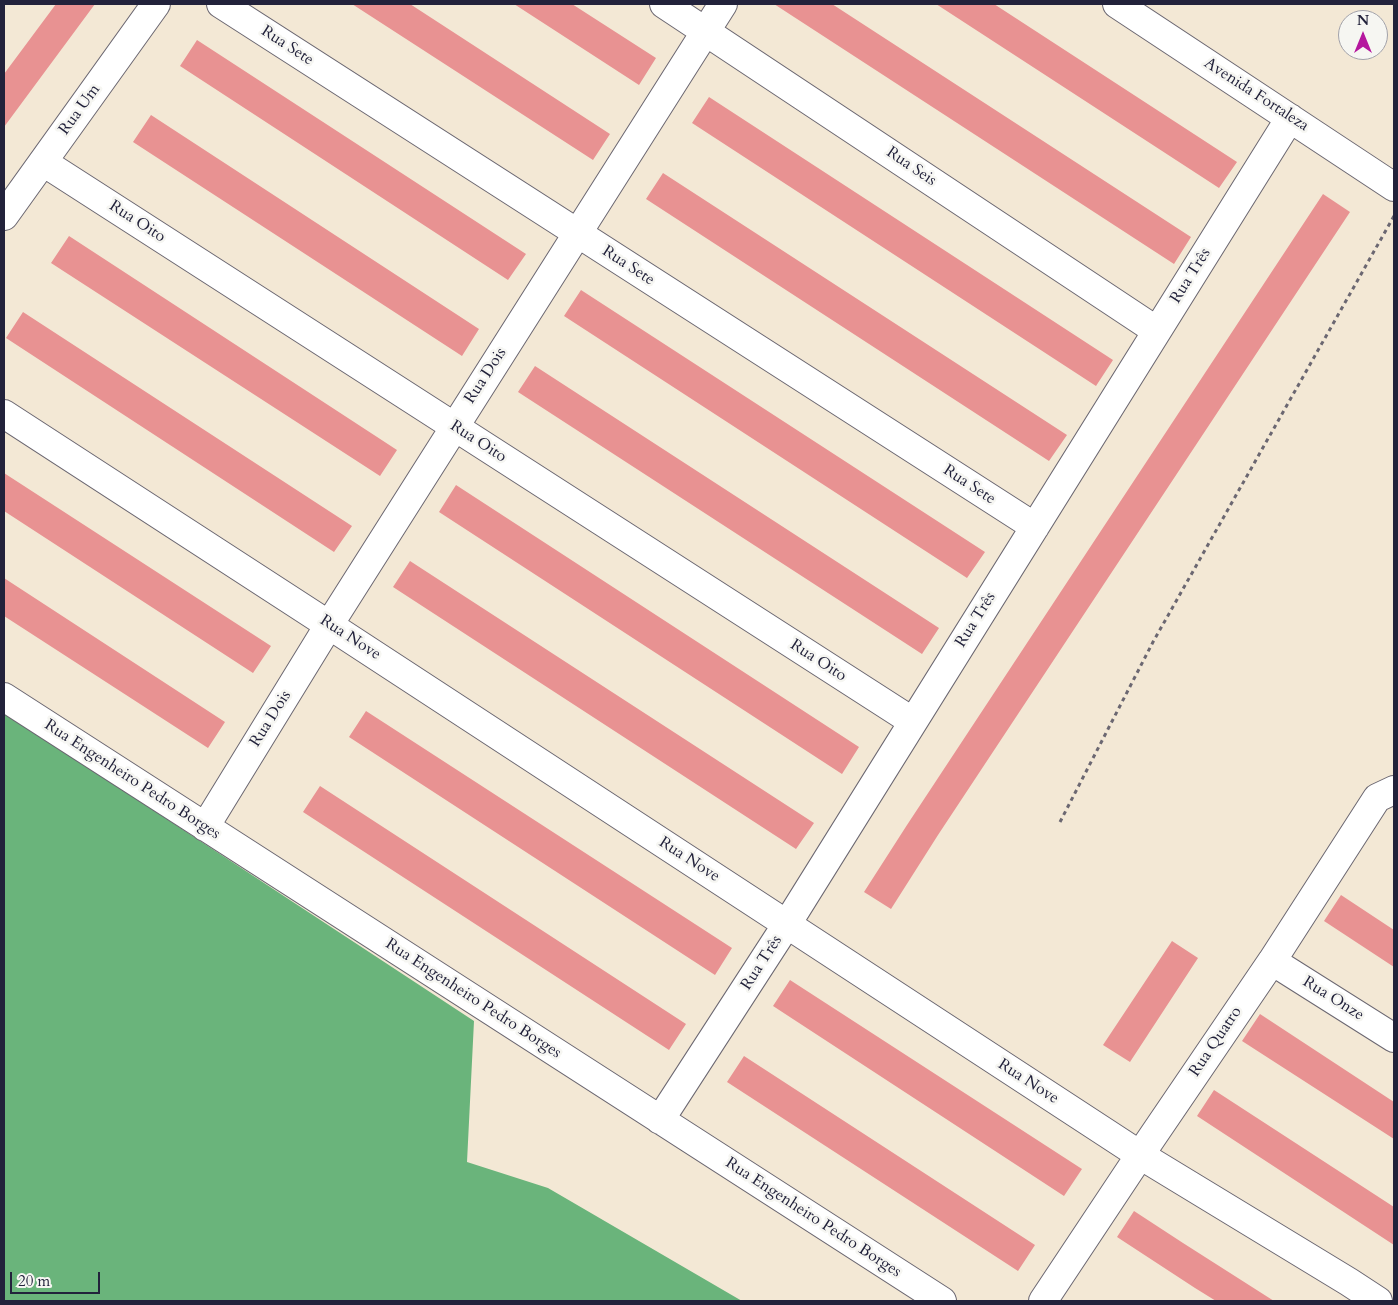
<!DOCTYPE html>
<html>
<head>
<meta charset="utf-8">
<style>
  body { margin:0 }
  #map { position:relative; width:1398px; height:1305px; overflow:hidden; background:#f3e8d5; font-family:Cardo,serif }
  canvas { display:block }
  .frame { position:absolute; inset:0; border:5px solid #22223b; pointer-events:none }
  .north { position:absolute; left:1338px; top:10px; width:50px; height:50px; box-sizing:border-box; background:#f6f6f2; border:1px solid #a1a1a9; border-radius:50%; rotate:0deg; font-size:14px; font-weight:700; line-height:20px; text-align:center; color:#22223b }
  .north::after { content:''; display:block; margin:auto; width:18px; height:22px; background:#b5179e; clip-path:polygon(50% 0,100% 100%,50% 72%,0 100%) }
  .scale { position:absolute; left:10px; top:1272px; width:90px; height:22px; box-sizing:border-box; border:2px solid #22223b; border-top:0; padding-left:6px; font-size:15px; line-height:18px; white-space:nowrap; color:#22223b; -webkit-text-stroke:4px #f6f6f2; paint-order:stroke }
</style>
</head>
<body>
<div id="map">
<canvas width="1398" height="1305"></canvas>
<div class="frame"></div>
<div class="north">N</div>
<div class="scale">20 m</div>
</div>
<script>
const ctx = document.querySelector('canvas').getContext('2d');
ctx.lineJoin = 'round';
function paint(path, color) {
  ctx.fillStyle = color;
  ctx.fill(path, 'evenodd');
}
function stroke(path, color, width, dash) {
  ctx.strokeStyle = color;
  ctx.lineWidth = width;
  ctx.lineCap = dash ? 'butt' : 'round';
  ctx.setLineDash(dash || []);
  ctx.stroke(path);
}
function write(font, color, halo, rows, align = 'center') {
  ctx.font = font + ' Cardo,serif';
  ctx.lineWidth = 5;
  ctx.setLineDash([]);
  ctx.textBaseline = 'middle';
  ctx.strokeStyle = halo;
  ctx.fillStyle = color;
  for (const [text, x, y, turn = 0] of rows) {
    ctx.save();
    ctx.translate(x, y);
    ctx.rotate((+turn || 0) * Math.PI / 180);
    ctx.textAlign = isNaN(turn) ? turn : align;
    if (halo) ctx.strokeText(text, 0, 0);
    ctx.fillText(text, 0, 0);
    ctx.restore();
  }
}
paint(new Path2D(`
  M4 712 474 1021 467 1162 548 1188 742 1301H4Z`), '#6ab47b');
paint(new Path2D(`
  M56 4H95L4 127V74Z
  M352 4H410L610 134 593 160Z
  M514 4H572L656 58 639 85Z
  M774 4H832L1191 237 1174 264Z
  M936 4H994L1237 162 1219 188Z
  M197 40 526 254 508 280 180 66Z
  M709 97 1113 360 1096 386 692 123Z
  M151 115 479 329 462 356 133 142Z
  M663 173 1067 435 1049 461 646 199Z
  M1323 194 1350 212 938 835 891 909 864 892 907 825Z
  M69 236 397 450 380 476 51 263Z
  M581 290 985 552 967 578 564 316Z
  M23 312 352 526 334 552 6 338Z
  M535 366 939 628 922 654 518 392Z
  M4 473 271 646 253 673 4 511Z
  M456 485 859 747 842 774 439 512Z
  M410 561 814 823 796 849 393 587Z
  M4 578 225 722 208 748 4 616Z
  M366 711 732 948 715 975 349 737Z
  M320 786 686 1024 669 1050 303 812Z
  M1341 895 1394 930V967L1324 921Z
  M1172 941 1198 958 1130 1062 1103 1045Z
  M790 980 1082 1169 1064 1196 773 1006Z
  M1260 1014 1394 1102V1139L1242 1041Z
  M744 1056 1035 1245 1018 1271 727 1082Z
  M1214 1090 1394 1207V1245L1197 1116Z
  M1134 1211 1183 1243 1274 1301H1216L1195 1288 1117 1237Z`), '#e89292');
const minor = new Path2D(`
  M221 4 1035 527
  M664 4 1157 331
  M1117 4 1394 187
  M43 162 912 721
  M4 216 156 4
  M4 414 329 625 1140 1155 1349 1282 1378 1301
  M4 697 942 1301
  M205 827 329 625 723 4
  M1272 961 1394 1038
  M660 1120 787 924 1290 118
  M1043 1301 1140 1155 1272 961 1377 798 1394 790`);
stroke(minor, '#6b6771', 30);
stroke(new Path2D(`
  M1060 822 1153 642 1394 216`), '#6b6771', 3, [4, 4]);
stroke(minor, '#fff', 28);
write('16px', '#22223b', '#f6f6f2', [
  ["Rua Sete",287,46,33],
  ["Avenida Fortaleza",1256,95,33],
  ["Rua Um",80,110,-54],
  ["Rua Seis",911,167,34],
  ["Rua Oito",137,222,33],
  ["Rua Sete",628,266,33],
  ["Rua Três",1191,276,-58],
  ["Rua Dois",486,376,-57],
  ["Rua Oito",478,442,33],
  ["Rua Sete",969,485,33],
  ["Rua Três",976,620,-58],
  ["Rua Nove",350,638,33],
  ["Rua Oito",818,661,33],
  ["Rua Dois",271,719,-58],
  ["Rua Engenheiro Pedro Borges",132,780,33],
  ["Rua Nove",689,860,33],
  ["Rua Três",762,963,-57],
  ["Rua Engenheiro Pedro Borges",473,999,33],
  ["Rua Onze",1333,999,32],
  ["Rua Quatro",1216,1042,-56],
  ["Rua Nove",1028,1082,33],
  ["Rua Engenheiro Pedro Borges",813,1218,33]
]);
</script>
</body>
</html>
